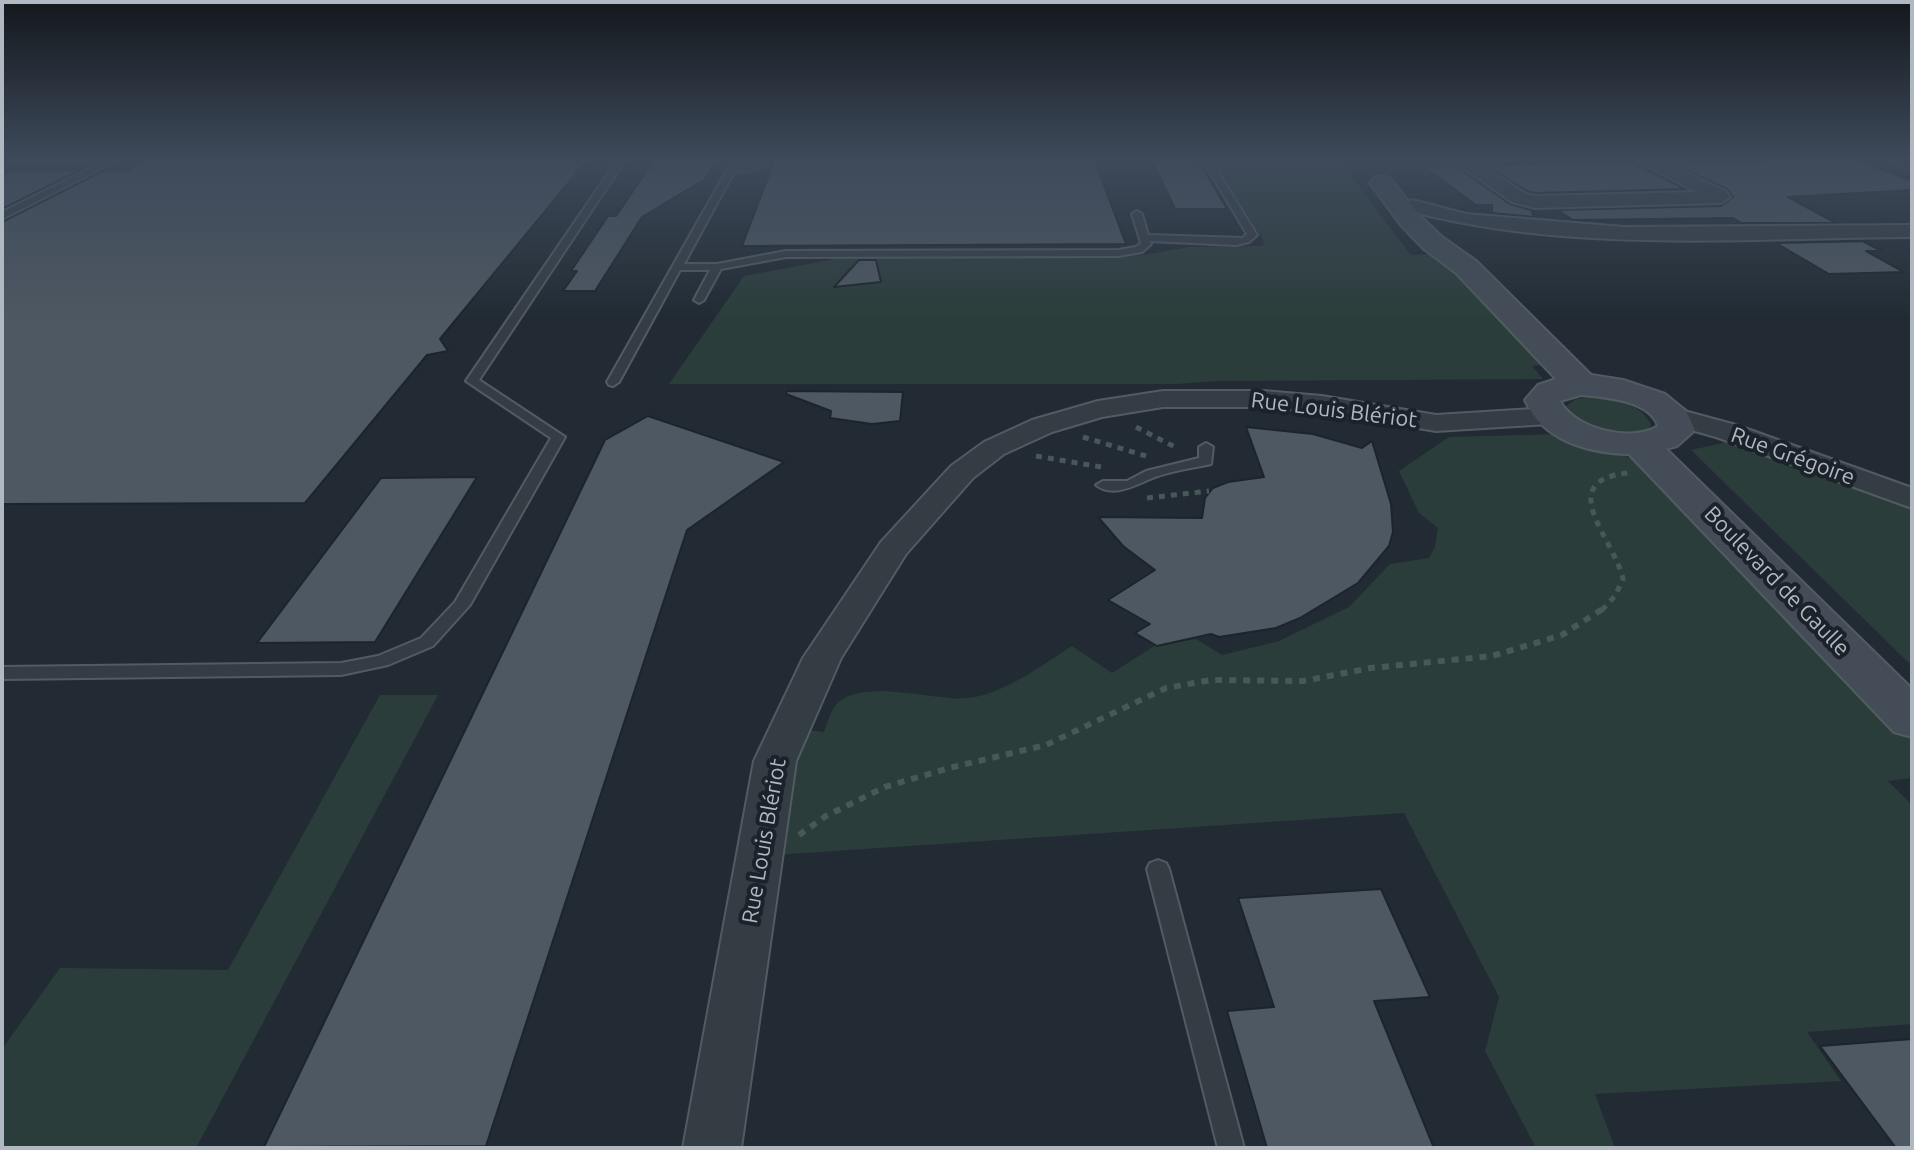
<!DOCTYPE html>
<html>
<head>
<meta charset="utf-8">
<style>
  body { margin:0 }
  #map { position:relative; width:1914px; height:1150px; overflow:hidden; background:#222b33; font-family:Ubuntu,sans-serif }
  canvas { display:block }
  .frame { position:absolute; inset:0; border:4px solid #b0b8c1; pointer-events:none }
</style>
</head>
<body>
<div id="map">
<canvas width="1914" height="1150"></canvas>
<div class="frame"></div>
</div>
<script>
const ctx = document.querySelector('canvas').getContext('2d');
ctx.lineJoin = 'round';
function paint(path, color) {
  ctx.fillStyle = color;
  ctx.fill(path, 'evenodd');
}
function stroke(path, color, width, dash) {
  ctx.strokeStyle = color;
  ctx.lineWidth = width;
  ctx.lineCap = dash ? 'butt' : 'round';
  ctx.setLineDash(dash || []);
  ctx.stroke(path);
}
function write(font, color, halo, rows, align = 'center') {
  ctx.font = font + ' Ubuntu,sans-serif';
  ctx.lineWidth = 8;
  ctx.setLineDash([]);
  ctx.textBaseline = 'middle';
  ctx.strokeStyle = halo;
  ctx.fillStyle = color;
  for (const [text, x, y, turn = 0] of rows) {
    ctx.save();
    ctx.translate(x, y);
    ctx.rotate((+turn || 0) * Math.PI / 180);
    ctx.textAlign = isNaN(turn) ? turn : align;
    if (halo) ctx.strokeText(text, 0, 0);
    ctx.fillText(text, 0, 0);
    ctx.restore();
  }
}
paint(new Path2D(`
  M1211 159H1332L1351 176 1411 255 1436 254 1546 365 1532 366 1543 379 1217 381 1176 384H669L744 276 840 258 1144 255 1189 247 1263 246 1264 241Z
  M1586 398C1607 398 1642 402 1651 425 1631 450 1587 425 1566 412L1565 407 1576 399Z
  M1566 434 1641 462 1660 478 1912 742V778L1888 781 1912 805V1024L1807 1032 1841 1081 1595 1094 1615 1148H1536L1485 1051 1499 997 1404 813 774 855 787 782 804 730 824 732C827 725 829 715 833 709 855 674 935 702 968 698 1002 695 1044 664 1072 646L1112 673 1156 645 1196 639 1222 655 1279 641 1349 607 1390 564 1429 558 1435 547 1438 528 1419 513 1399 471 1449 437Z
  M1732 441 1794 469 1804 468 1912 508V666L1691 450Z
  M380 695H438L196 1148H2V1049L60 968 228 970Z`), '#2b3d3b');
const building = new Path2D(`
  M148 159H588L440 339 448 351 427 355 305 503 2 504V222L105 170H128Z
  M655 159H717L705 179 642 217 595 291H563L577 271H571L608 216H616Z
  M775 159H1094L1126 244 742 246Z
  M1770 159H1855L1912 181V190L1788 197 1836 223H1742L1733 218 1573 220 1557 210 1721 206 1733 197 1727 189 1671 163 1773 161Z
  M1152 160H1198L1227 209H1175Z
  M1630 162 1685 189 1535 193 1527 191 1487 166Z
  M1456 166 1510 204 1531 210 1534 217 1492 213V205H1476L1424 167Z
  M12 170H80L2 209V175Z
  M1870 241 1864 242 1882 251H1866L1904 272 1829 274 1776 243Z
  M859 260H876L881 282 834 287Z
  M787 391 903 392 900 421 872 424 830 418 831 411 786 394Z
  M648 416 784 462 687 530 486 1146 264 1147 605 440Z
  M1246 427 1313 434 1362 448 1372 441 1391 504 1393 532 1389 546 1358 583 1300 618 1276 628 1219 637 1211 634 1157 646 1135 633 1150 624 1108 600 1155 570 1123 546 1098 517 1202 518 1205 498 1213 488 1228 482 1264 477Z
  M477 477 375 642 257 643 381 478Z
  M1381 889 1430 997 1374 1001 1434 1148H1267L1227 1011 1274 1007 1238 898Z
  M1912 1039V1148H1896L1820 1046Z`);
paint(building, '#4e5862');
stroke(building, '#1d242b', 2);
const service = new Path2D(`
  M2 159H120L2 219V212L101 163H2Z
  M618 159H626L479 380 565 437 470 605 433 646 388 665 341 675 2 679V667L341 663 378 656 421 638 455 602 551 438 466 381Z
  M752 159H760L758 169 734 172 684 264H717L786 251 1118 250 1136 247 1141 243 1132 214 1137 211 1142 214 1148 235 1243 238 1247 234 1202 159H1210L1257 235 1249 242 1236 245 1150 241 1151 244 1142 252 1118 256 786 257 721 269 704 300 699 303 694 300 710 270H680L619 382 613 386 609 385 607 382 727 170 750 167Z
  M1206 443 1213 447 1211 464C1193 468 1172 471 1155 477 1137 484 1114 499 1096 485L1103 481H1127L1146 471 1199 458V447Z
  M1158 860 1166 863 1169 869 1244 1148H1218L1147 869 1150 863Z`);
const minor = new Path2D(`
  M1451 159H1471L1526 194 1535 196 1697 192 1634 159H1656L1725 191 1730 197 1721 203 1535 208 1512 202Z
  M1413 200 1466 214 1624 227 1912 225V237C1745 238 1568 254 1406 210L1403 206 1406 202Z
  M1163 391H1263L1322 396 1436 415 1549 408 1559 410 1563 416 1559 422 1549 424 1436 431 1322 412 1263 407H1163L1102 417 1052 432 1004 454 973 478 906 554 841 658 796 761 741 1148H683L754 761 803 658 881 542 951 466 984 442 1032 420 1098 401Z
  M1673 408 1736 425 1912 488V508L1716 437 1663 422 1659 416 1663 410Z`);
const secondary = new Path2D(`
  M1382 176 1390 178 1419 215 1442 237 1476 261 1591 375 1623 380 1665 394 1686 411 1695 430 1677 446 1666 449 1912 689V737L1894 732 1629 454C1587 453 1542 440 1525 400L1538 385 1556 379 1456 273 1424 249 1401 225 1370 183 1374 178ZM1581 395C1604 397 1650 400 1658 426 1632 443 1574 429 1560 401Z`);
stroke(service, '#535b62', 4);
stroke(minor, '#535b62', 4);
stroke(secondary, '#535b62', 4);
stroke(new Path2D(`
  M1886 159 1912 169`), '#485859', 3, [3, 3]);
stroke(new Path2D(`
  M1136 427 1177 448
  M1083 437 1146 456
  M1036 456 1101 467
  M1147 498 1209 491
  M1602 610 1615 596 1623 579C1615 540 1552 481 1628 473`), '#485859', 5, [6, 6]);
stroke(new Path2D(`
  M799 835 826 816 885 787 949 768 1046 745 1166 688 1211 680 1303 681 1371 668 1492 656 1562 635 1604 608`), '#485859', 6, [7, 7]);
paint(service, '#353d44');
paint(minor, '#353d44');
paint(secondary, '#444d57');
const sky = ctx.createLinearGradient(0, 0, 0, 320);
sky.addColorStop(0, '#13181c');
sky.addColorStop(0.5, '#3e4a5b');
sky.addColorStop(1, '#3e4a5b00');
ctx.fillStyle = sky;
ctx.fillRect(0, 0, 1914, 320);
write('22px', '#b0b8c1', '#1b2229', [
  ["Rue Louis Blériot",1334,410,7],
  ["Rue Grégoire",1793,456,20],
  ["Boulevard de Gaulle",1777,581,46],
  ["Rue Louis Blériot",764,841,-80]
]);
</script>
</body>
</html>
